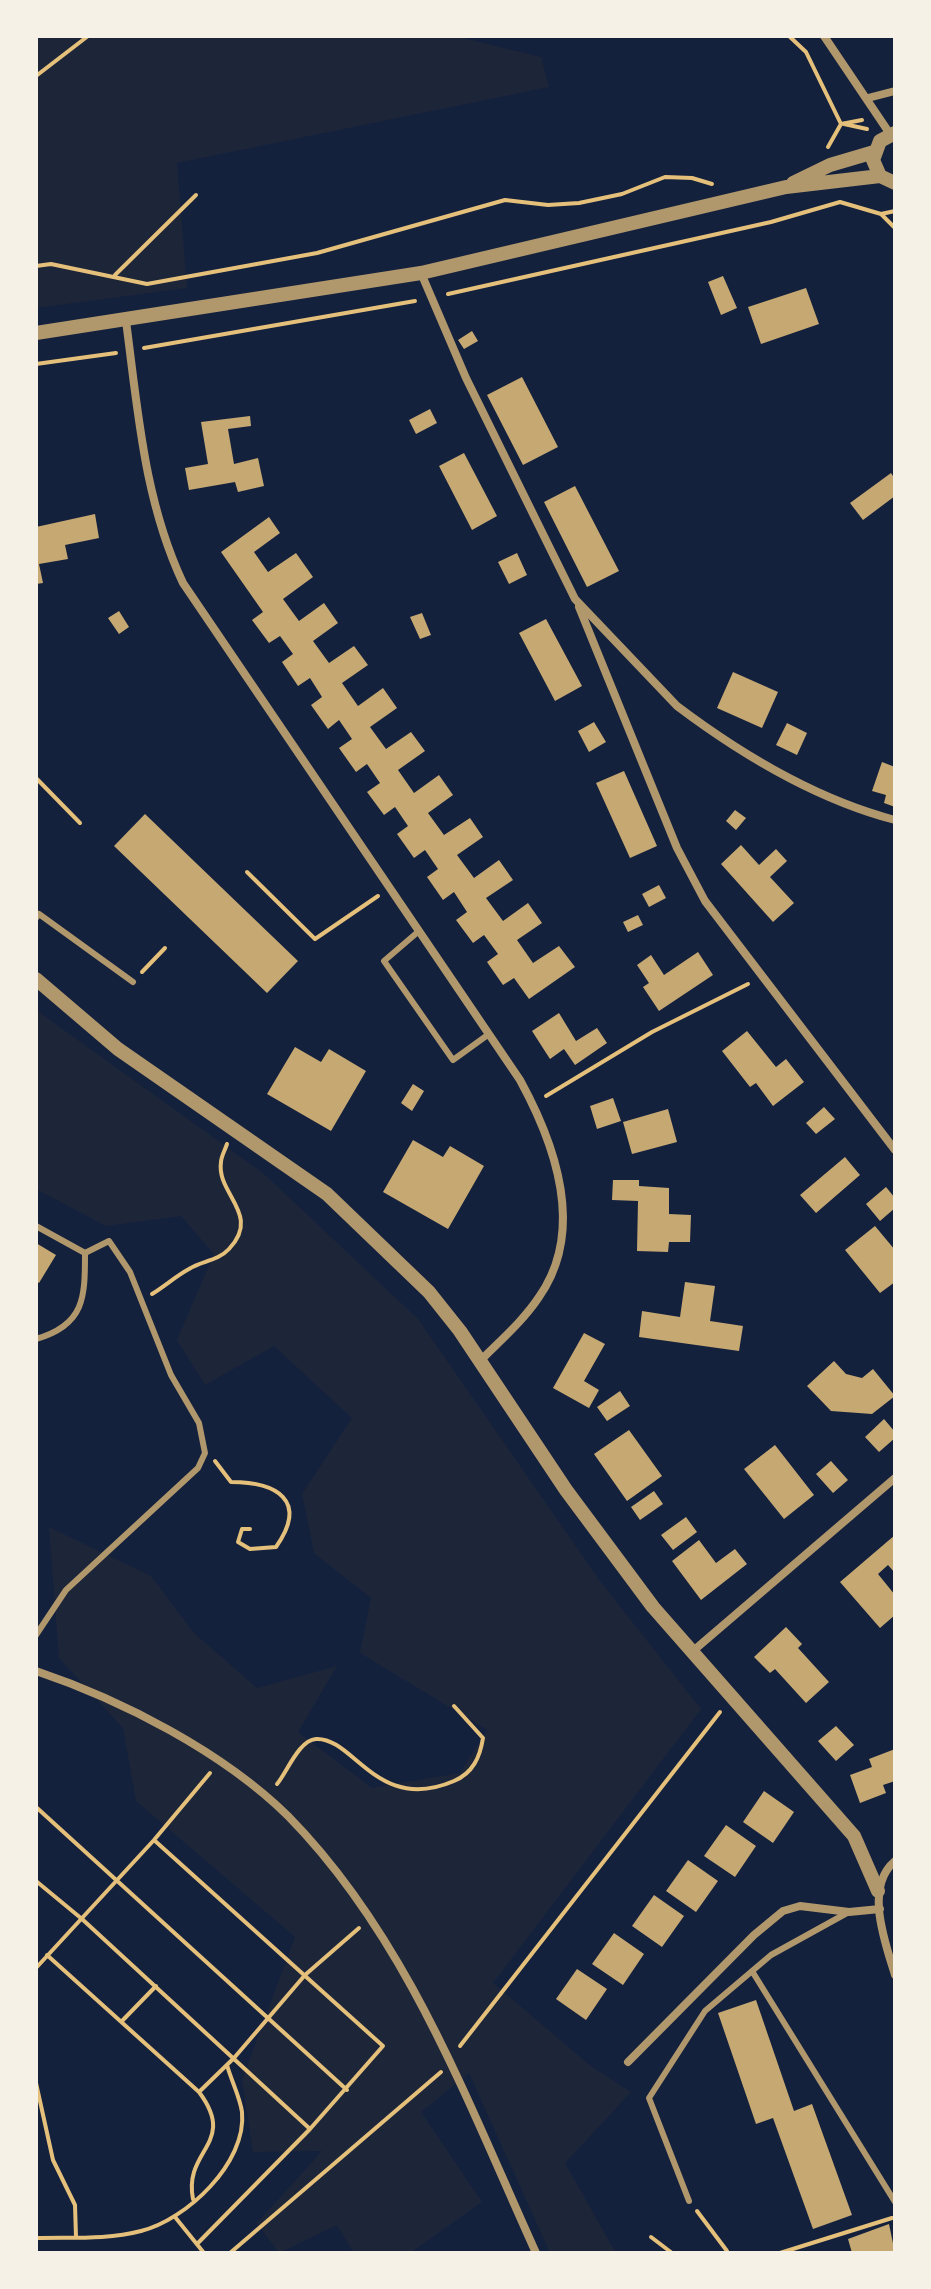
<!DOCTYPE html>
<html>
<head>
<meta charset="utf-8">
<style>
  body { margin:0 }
  #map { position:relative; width:931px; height:2289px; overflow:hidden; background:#14213d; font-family:"IBM Plex Sans",sans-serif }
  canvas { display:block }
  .frame { position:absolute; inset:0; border:38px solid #f6f1e7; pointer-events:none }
</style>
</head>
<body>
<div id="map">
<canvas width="931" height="2289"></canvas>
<div class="frame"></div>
</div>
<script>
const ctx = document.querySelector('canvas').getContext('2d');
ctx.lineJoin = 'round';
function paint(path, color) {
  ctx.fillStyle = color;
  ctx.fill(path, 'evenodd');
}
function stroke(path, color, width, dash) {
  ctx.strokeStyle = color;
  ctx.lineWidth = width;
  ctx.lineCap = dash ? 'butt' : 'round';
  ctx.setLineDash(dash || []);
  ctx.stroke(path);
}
paint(new Path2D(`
  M36 36H455L541 57 549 87 177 163 187 288 36 308Z
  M36 1010 263 1173 418 1319 600 1581 701 1709 493 1983 592 2067 631 2092 565 2163 616 2253H550L469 2073 421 2112 482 2202 410 2253H354L337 2225 279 2253 257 2223 322 2151 253 2152 242 2080 295 1937 136 1801 123 1728 59 1658 49 1527 151 1576 193 1632 257 1688 337 1666 298 1732 372 1788 460 1773 487 1730 360 1653 371 1598 314 1553 302 1494 352 1418 274 1346 205 1385 177 1340 214 1254 181 1216 106 1226 36 1189Z`), '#1d2539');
paint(new Path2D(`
  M723 276 737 308 721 315 708 282Z
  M806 288 819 324 761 344 748 307Z
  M472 331 478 341 464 349 458 340Z
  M522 377 558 447 523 465 487 395Z
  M430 409 437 423 416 434 409 420Z
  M250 416 251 426 228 429 234 464 258 458 264 486 238 492 235 482 189 490 185 468 208 464 201 422Z
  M464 453 497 516 472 530 439 466Z
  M891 473 895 479V496L863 520 850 503Z
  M575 486 619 571 587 587 544 502Z
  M95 514 99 538 65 545 68 559 39 564 43 583 36 584V527Z
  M269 517 280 533 254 552 268 572 296 553 313 577 283 599 299 621 324 603 338 623 313 641 329 663 354 646 368 665 342 683 358 706 383 688 397 708 370 727 386 749 411 732 425 751 398 770 414 793 439 775 453 795 428 813 444 835 470 818 483 837 457 855 474 878 499 860 513 880 486 898 503 921 528 903 542 923 517 940 533 963 559 946 575 967 529 999 514 978 503 985 487 962 498 954 484 935 473 943 456 920 467 912 454 892 443 900 427 877 438 869 425 850 414 858 397 834 408 826 395 807 384 815 367 792 380 783 367 764 356 772 339 748 352 739 339 720 328 729 311 705 322 697 310 678 298 686 282 662 293 654 280 636 269 643 252 620 263 612 221 552Z
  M517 553 527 575 509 584 498 562Z
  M119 611 129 627 119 634 108 618Z
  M422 613 431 635 420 639 410 617Z
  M546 619 582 686 555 701 519 633Z
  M733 672 778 692 762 728 717 708Z
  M594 722 606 742 589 752 578 731Z
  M787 723 807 733 797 755 776 745Z
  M882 762 895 767V807L884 803 886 795 872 791Z
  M624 771 657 846 630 858 596 783Z
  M735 810 746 818 736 830 726 821Z
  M145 814 298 961 267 993 114 846Z
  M741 845 759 865 776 849 787 861 770 877 794 903 773 922 721 864Z
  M659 885 666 898 649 907 642 894Z
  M638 915 643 925 628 932 623 922Z
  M698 952 713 975 659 1011 643 987 649 983 637 965 651 955 664 975Z
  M559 1013 576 1041 597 1028 607 1043 575 1065 564 1049 550 1059 532 1031Z
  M747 1031 776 1067 786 1059 804 1082 773 1106 756 1083 750 1087 722 1051Z
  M295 1047 321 1062 329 1049 366 1071 331 1131 267 1094Z
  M413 1084 424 1091 412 1111 401 1103Z
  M613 1098 621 1121 597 1129 590 1106Z
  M824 1107 835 1119 816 1134 806 1123Z
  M668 1109 677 1142 632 1154 623 1122Z
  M413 1140 443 1157 450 1146 484 1166 448 1229 383 1192Z
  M845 1157 860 1175 816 1213 800 1195Z
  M613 1180H639V1186L669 1188V1214L691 1215 690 1242H669L668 1252 637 1251 638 1201 612 1200Z
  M886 1187 895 1198V1208L880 1221 866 1204Z
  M875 1226 895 1250V1282L880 1293 845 1250Z
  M36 1243 56 1255 39 1283 36 1281Z
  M685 1282 715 1286 710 1321 743 1326 739 1351 639 1337 642 1311 680 1317Z
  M584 1333 605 1344 584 1381 599 1390 589 1408 553 1388Z
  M834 1361 846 1374 862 1378 873 1369 895 1396 872 1414 831 1411 807 1386Z
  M620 1391 630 1406 607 1421 597 1407Z
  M884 1419 895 1432V1438L879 1452 865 1437Z
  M629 1430 662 1476 627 1501 594 1454Z
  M775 1445 814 1495 784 1519 744 1469Z
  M831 1461 848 1480 833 1493 816 1474Z
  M654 1491 663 1504 640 1520 631 1507Z
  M686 1517 697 1532 673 1550 661 1535Z
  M895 1535V1573L888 1565 878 1574 895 1595V1615L880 1628 840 1582Z
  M699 1540 716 1563 735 1549 747 1564 701 1600 672 1561Z
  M786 1627 802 1644 798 1648 829 1682 806 1703 775 1669 770 1673 754 1657Z
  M836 1726 854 1745 836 1761 818 1741Z
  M895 1749V1781L883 1785 886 1793 860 1803 850 1775 872 1767 869 1759Z
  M764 1791 794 1812 773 1843 743 1822Z
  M726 1825 756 1846 735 1877 704 1856Z
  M688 1860 718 1881 696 1912 666 1891Z
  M654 1895 684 1916 662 1947 632 1926Z
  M614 1933 644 1954 623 1985 592 1964Z
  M577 1969 607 1989 586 2020 556 1999Z
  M756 2000 794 2111 812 2104 852 2215 813 2229 773 2118 756 2124 718 2013Z
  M889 2224 895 2253H852L848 2239Z`), '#c6a872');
stroke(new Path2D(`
  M789 36 806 52 841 124
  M36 76 88 36
  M844 124 867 129
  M828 147 841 124 862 120
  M881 214 895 211
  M36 266 51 264 147 284 317 253 505 200 548 205 579 203 622 194 665 177 692 178 712 184
  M115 275 196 195
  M448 294 771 222 840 202 881 214 895 228
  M144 348 415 301
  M36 364 116 353
  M36 778 80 823
  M247 872 315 939 378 896
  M142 972 165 948
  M546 1096 652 1032 748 984
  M152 1294C165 1286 176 1276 189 1269 201 1261 218 1261 229 1249 262 1214 216 1194 221 1162 221 1157 225 1150 227 1144
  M215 1461 231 1482C276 1482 309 1500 276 1547L250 1549 238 1542 242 1529H250
  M277 1784C287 1772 299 1740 316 1739 354 1737 377 1814 454 1781 473 1773 480 1757 483 1738L454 1706
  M36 1807 347 2090
  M154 1840 383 2046 310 2129 197 2244
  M36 1881 82 1919 310 2129
  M47 1955 199 2092C238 2144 183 2149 193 2199
  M36 1968 154 1840 210 1773
  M122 2021 156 1986
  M460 2046 720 1712
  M36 2083 53 2160 75 2205 76 2237
  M199 2092 234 2058 305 1975 359 1928
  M697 2211 727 2251
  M175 2217 204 2253
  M651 2237 672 2253
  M36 2238C70 2237 107 2240 141 2231 186 2220 247 2163 242 2112 240 2097 231 2080 227 2065
  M230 2253 441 2072
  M717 2253H735
  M780 2253 892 2218`), '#e5c07b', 4);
stroke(new Path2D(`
  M36 918 39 914 133 982
  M419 931 384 961 453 1060 489 1034
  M36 1226 85 1253C85 1297 85 1325 36 1339
  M36 1635 66 1590 198 1468 205 1453 199 1423 171 1375 130 1272 109 1241 85 1253
  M752 1971 895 2202
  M689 2201 649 2098 705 2011 771 1955 847 1913`), '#b1986c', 6);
stroke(new Path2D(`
  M824 36 890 134
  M868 98 895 91
  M421 273 466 378 575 599 677 706C742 755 815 799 895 820
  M126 321C138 411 144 500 183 583L520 1080C555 1144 586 1230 539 1297 523 1321 501 1340 480 1361
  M579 607 677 848 705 901 895 1150
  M693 1651 895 1478
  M36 1671C122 1700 223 1752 288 1816 407 1937 467 2101 536 2253
  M895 1861C864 1887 885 1942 895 1975
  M628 2062 754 1935 783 1911 800 1906 849 1912 880 1909`), '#b1986c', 8);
stroke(new Path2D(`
  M895 133 880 141 873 160 880 176 895 183
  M793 183 830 165 874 152
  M36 333 421 273 786 187 880 176
  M36 979 118 1049 327 1194 429 1292 460 1331 566 1490 653 1607 854 1836 878 1891`), '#b1986c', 14);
</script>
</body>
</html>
